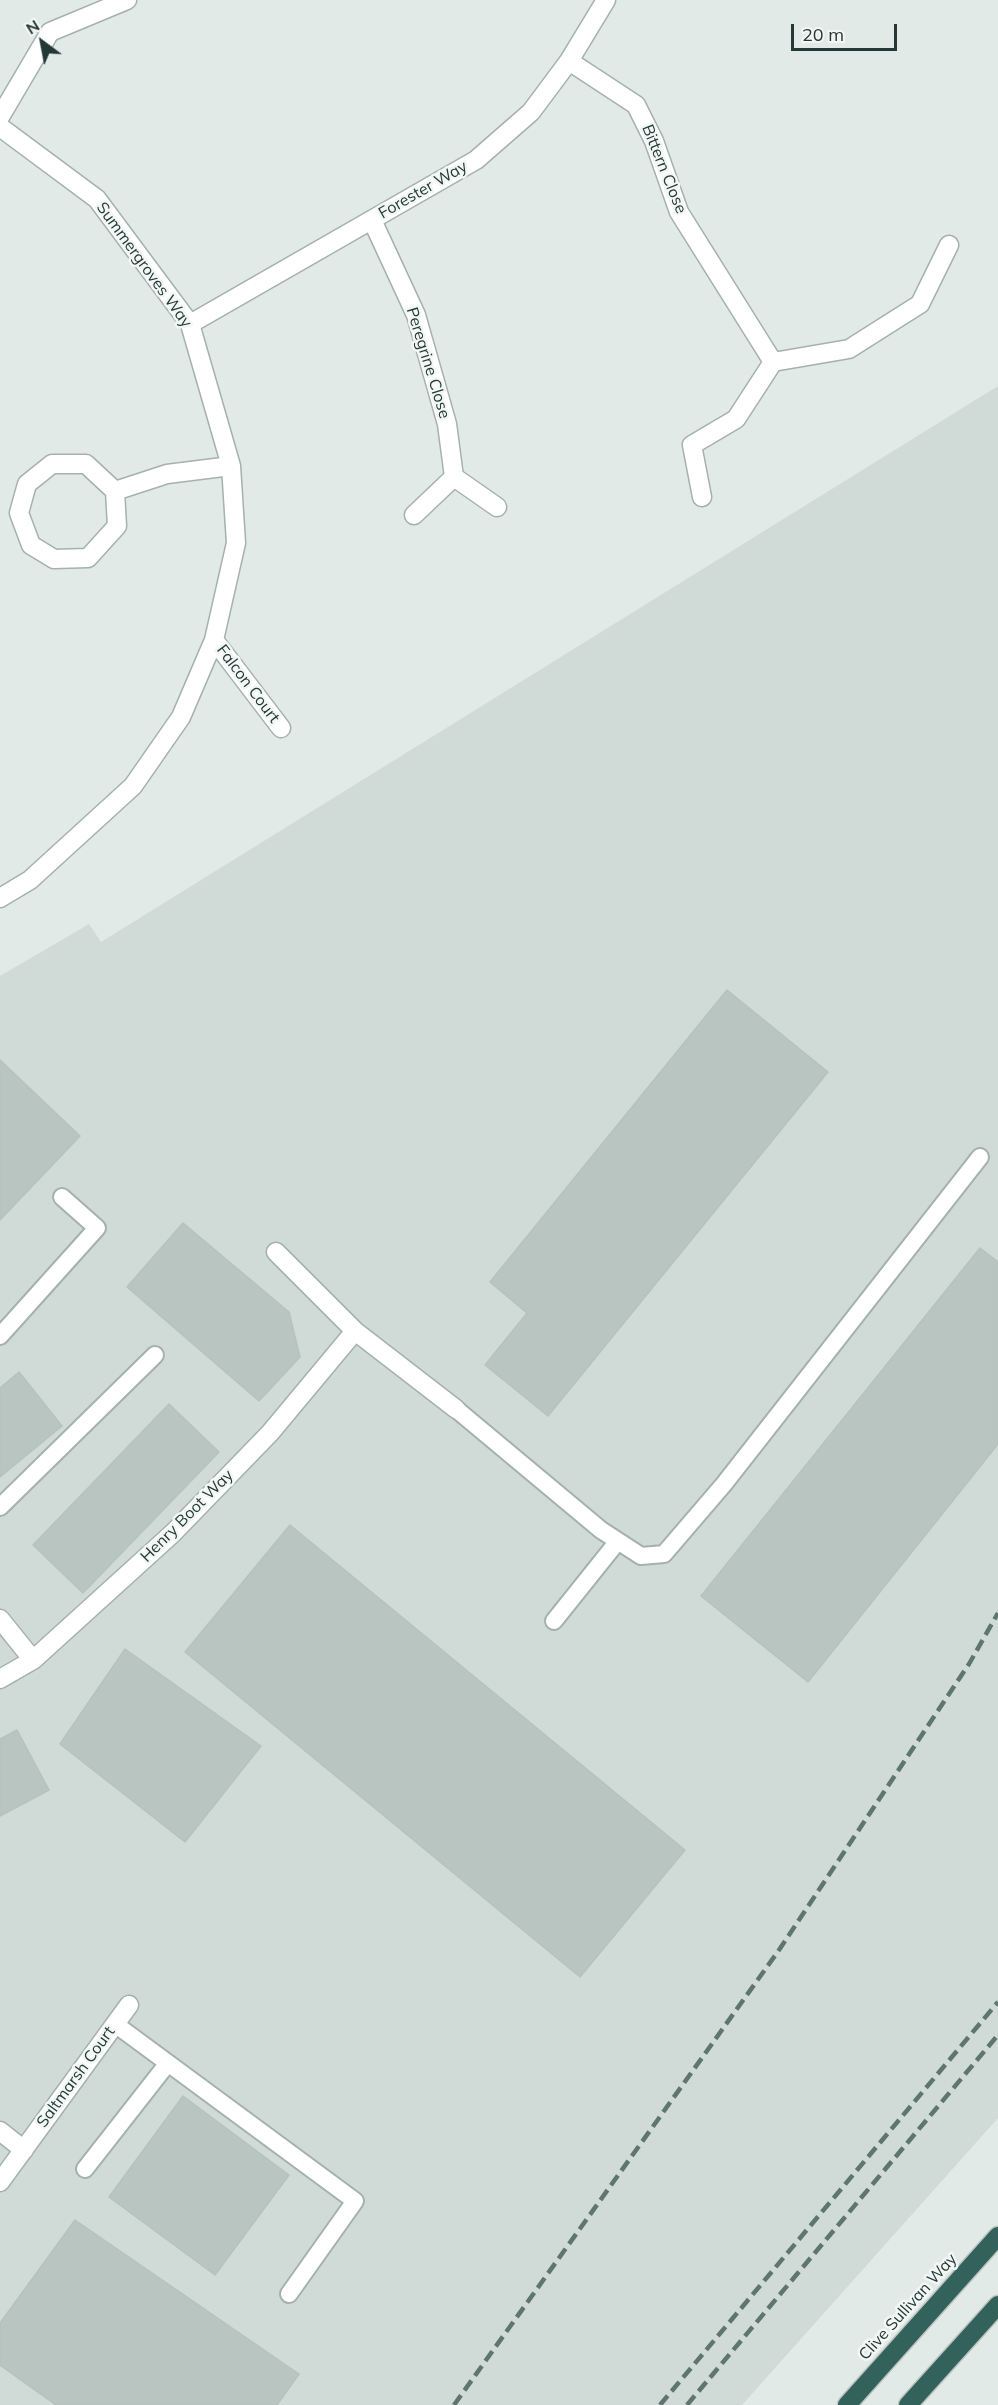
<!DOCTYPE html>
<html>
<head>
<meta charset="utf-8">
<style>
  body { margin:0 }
  #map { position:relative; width:998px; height:2405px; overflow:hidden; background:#e2eae7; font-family:Mulish,sans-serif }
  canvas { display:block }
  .north { position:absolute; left:12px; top:12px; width:60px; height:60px; -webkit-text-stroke:4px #f2f7f5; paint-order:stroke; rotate:328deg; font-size:16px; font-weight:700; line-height:24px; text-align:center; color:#243935 }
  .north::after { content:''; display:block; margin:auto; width:21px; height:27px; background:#243935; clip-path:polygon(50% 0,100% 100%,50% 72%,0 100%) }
  .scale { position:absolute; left:791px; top:24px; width:106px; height:27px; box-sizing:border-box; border:3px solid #243935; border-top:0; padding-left:8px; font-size:18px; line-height:21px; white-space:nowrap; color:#243935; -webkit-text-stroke:4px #f2f7f5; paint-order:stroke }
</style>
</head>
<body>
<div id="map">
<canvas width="998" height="2405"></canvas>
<div class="north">N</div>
<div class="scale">20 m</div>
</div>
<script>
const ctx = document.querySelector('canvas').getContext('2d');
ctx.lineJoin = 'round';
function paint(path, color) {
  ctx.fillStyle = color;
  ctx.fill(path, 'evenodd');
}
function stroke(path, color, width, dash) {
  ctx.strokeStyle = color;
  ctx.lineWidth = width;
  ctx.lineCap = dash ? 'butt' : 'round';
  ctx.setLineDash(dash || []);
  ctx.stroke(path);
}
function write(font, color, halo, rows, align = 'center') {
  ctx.font = font + ' Mulish,sans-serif';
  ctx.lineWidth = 5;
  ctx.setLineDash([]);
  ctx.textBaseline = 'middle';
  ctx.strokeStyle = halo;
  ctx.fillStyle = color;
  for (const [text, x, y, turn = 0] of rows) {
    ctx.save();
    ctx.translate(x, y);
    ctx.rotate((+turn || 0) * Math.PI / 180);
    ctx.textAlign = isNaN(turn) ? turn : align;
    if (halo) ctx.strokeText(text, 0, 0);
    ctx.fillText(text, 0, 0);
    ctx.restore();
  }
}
paint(new Path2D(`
  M998 386V2118L742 2405H0V976L89 924 101 942Z`), '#d0dad6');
const building = new Path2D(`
  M727 990 828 1072 548 1416 485 1365 527 1313 490 1282Z
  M0 1060 80 1136 0 1220Z
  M183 1223 289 1312 300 1357 259 1401 127 1287Z
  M980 1248 998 1262V1444L808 1682 701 1596Z
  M19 1372 62 1426 0 1477V1388Z
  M169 1404 219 1452 83 1593 33 1545Z
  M290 1525 685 1850 580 1977 185 1652Z
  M125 1649 261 1746 185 1842 60 1744Z
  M17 1730 49 1790 0 1816V1739Z
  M183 2096 289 2175 215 2275 109 2197Z
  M75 2220 299 2374 277 2405H56L0 2365V2323Z`);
paint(building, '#b8c5c0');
stroke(building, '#b5c3be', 1.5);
const lane = new Path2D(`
  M0 1336 97 1228 62 1197
  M456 1409 601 1530 641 1556 664 1554 724 1484 980 1157
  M0 1507 155 1355
  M554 1621 618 1541
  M115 2024 355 2201 289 2294
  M85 2169 168 2063`);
const street = new Path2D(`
  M569 61 636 105 654 141 679 212 773 362 736 419 692 445 702 497
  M0 117 50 32 127 0
  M0 127 97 199 190 324 231 466 236 543 214 640 181 717 133 786 30 880 0 898
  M372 220 416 315 447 424 454 477
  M190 324 476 160 531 112 569 61 606 0
  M773 362 849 349 920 304 949 245
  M115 491 86 464H52L27 484 19 513 31 545 54 559 88 558 117 526 115 491 167 474 231 466
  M414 515 454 477 497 507
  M214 640 281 728
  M276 1252 355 1331 456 1409
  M0 1619 33 1660
  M0 1679 33 1660 173 1533 270 1433 355 1331
  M0 2131 24 2150
  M0 2182 129 2005`);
const highway = new Path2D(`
  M847 2405 998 2236
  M908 2405 998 2305`);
stroke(lane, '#a5b1ae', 20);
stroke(street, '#a5b1ae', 21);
stroke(highway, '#bdc4c2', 21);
stroke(lane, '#fff', 16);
stroke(street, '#fff', 18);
stroke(highway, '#33625c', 18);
stroke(new Path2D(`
  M454 2405 779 1950 969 1664 998 1613
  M660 2405 998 2002
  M687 2405 998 2035`), '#5e7570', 4.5, [12, 6]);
write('16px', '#243935', '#f2f7f5', [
  ["Bittern Close",664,169,68],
  ["Forester Way",423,190,-30],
  ["Summergroves Way",144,265,54],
  ["Peregrine Close",428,363,73],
  ["Falcon Court",248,684,53],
  ["Henry Boot Way",187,1516,-45],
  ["Saltmarsh Court",76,2077,-54],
  ["Clive Sullivan Way",908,2307,-48]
]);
</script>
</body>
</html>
